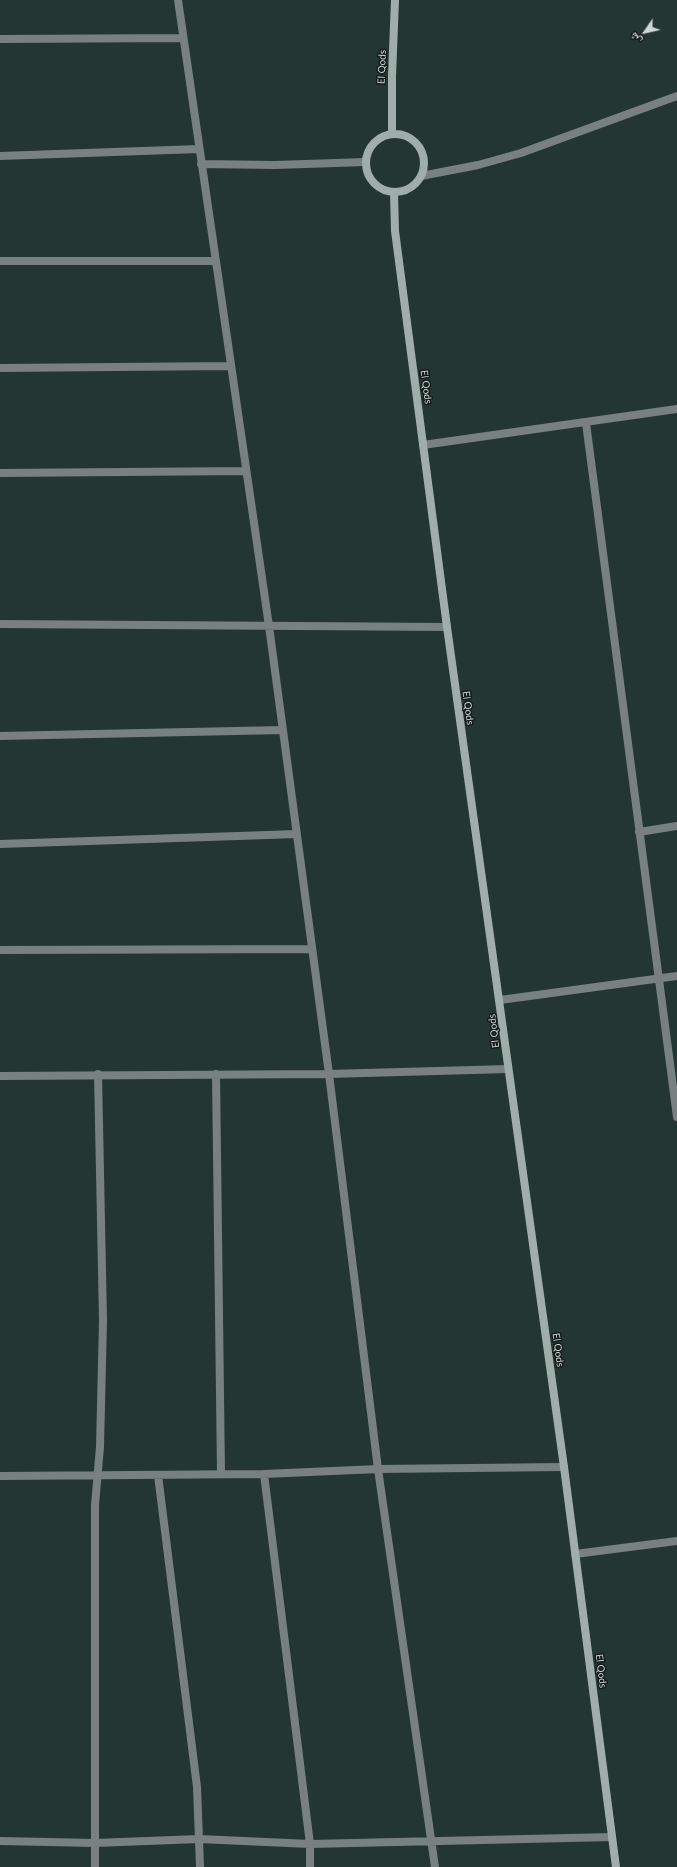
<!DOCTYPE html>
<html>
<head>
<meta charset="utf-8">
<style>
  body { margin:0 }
  #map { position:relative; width:677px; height:1867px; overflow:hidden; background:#243632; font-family:Lato,"Noto Naskh Arabic",sans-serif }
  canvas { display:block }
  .north { position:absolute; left:625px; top:12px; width:40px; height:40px; -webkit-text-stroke:3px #141c1a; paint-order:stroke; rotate:236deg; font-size:11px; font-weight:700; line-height:16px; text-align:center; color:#cdd8d5 }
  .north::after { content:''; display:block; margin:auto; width:14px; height:18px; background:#cdd8d5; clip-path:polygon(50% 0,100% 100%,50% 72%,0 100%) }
</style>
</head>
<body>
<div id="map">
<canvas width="677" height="1867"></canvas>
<div class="north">ش</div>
</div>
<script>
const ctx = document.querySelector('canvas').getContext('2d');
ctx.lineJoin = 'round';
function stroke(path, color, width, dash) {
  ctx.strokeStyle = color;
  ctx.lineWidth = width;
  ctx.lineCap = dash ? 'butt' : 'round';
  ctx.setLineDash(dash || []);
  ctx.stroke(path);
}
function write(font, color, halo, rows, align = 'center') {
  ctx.font = font + ' Lato,sans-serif';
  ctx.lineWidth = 3;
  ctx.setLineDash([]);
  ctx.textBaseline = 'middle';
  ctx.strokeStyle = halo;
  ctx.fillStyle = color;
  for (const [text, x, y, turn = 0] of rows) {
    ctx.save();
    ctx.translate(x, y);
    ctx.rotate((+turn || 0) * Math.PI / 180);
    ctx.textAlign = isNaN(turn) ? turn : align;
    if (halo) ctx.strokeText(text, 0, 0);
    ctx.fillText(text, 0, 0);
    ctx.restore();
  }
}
stroke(new Path2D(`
  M178 0 269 626 329 1074 378 1469 435 1867
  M0 39 183 38
  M0 156 199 149
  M201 164 275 165 366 162
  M421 176 478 165 521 153 677 96
  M0 261H216
  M0 368 231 366
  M586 423 677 1117
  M423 445 677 409
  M0 473 246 471
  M0 624 447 627
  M0 736 283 730
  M639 832 677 826
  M0 844 297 834
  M0 950 312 949
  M500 1000 677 976
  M216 1074 221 1474
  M0 1076 329 1074 508 1069
  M264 1474 310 1844V1867
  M158 1475 197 1787 200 1867
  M0 1476 264 1474 378 1469 564 1467
  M575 1554 677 1541
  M0 1841 95 1843 199 1839 310 1844 612 1837
  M95 1867V1505L100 1447 103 1320 98 1074`), '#78817f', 8);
stroke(new Path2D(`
  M392 134V76L395 0
  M366 163a29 29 0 1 1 58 0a29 29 0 1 1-58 0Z
  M394 193 395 231 447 627 564 1467 616 1867`), '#a0aeaa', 8);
write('10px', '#cdd8d5', '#141c1a', [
  ["El Qods",382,67,-88],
  ["El Qods",426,387,82],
  ["El Qods",468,708,82],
  ["El Qods",494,1031,-97],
  ["El Qods",558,1350,82],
  ["El Qods",601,1671,83]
]);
</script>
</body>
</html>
